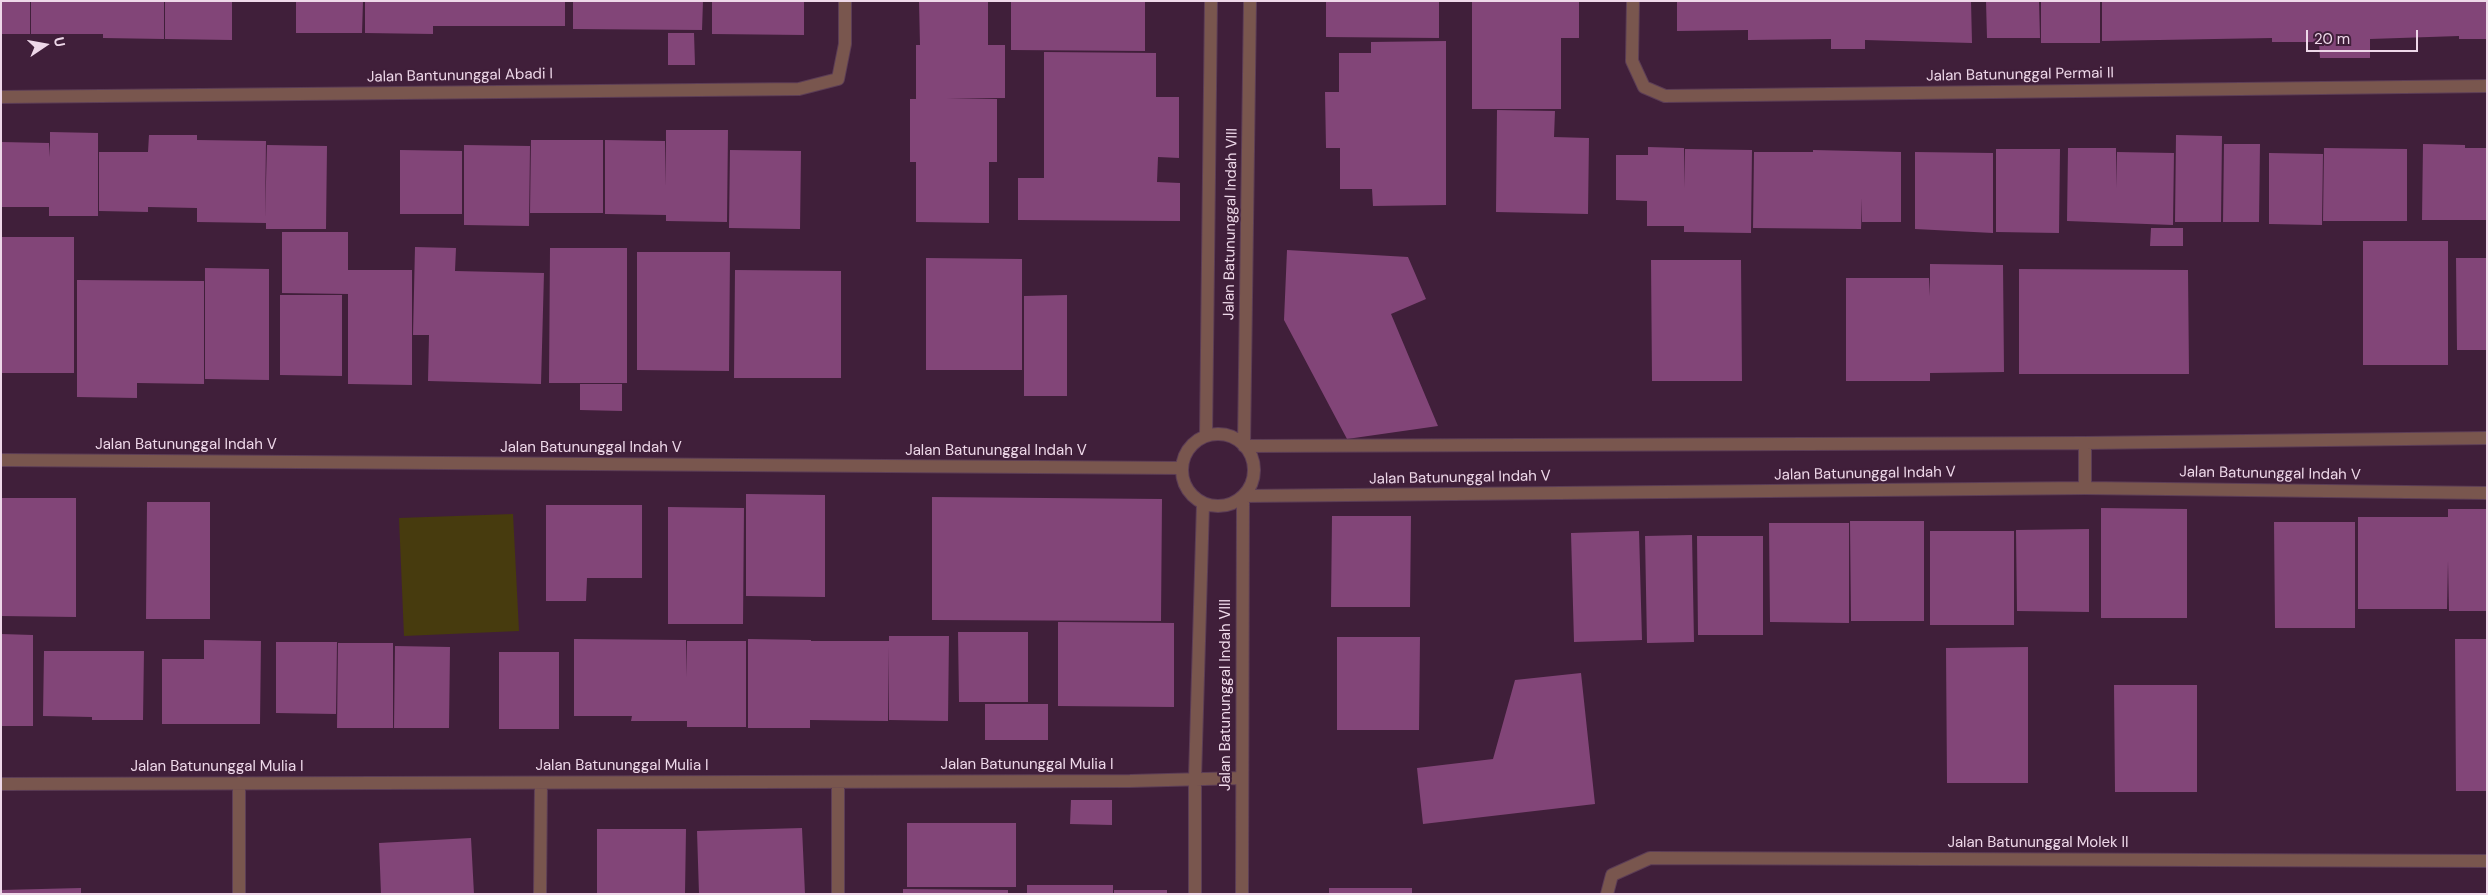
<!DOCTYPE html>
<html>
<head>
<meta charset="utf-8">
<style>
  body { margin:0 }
  #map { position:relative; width:2488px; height:895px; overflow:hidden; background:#401f3a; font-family:"DM Sans",sans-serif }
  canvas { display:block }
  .frame { position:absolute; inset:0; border:2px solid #eed8e9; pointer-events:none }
  .north { position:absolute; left:20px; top:20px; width:50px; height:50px; -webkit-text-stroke:4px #401f3a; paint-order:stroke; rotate:78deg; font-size:14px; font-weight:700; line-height:20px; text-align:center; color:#eed8e9 }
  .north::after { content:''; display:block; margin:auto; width:18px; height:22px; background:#eed8e9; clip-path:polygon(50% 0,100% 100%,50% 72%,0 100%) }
  .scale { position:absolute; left:2306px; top:30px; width:112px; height:22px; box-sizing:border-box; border:2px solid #eed8e9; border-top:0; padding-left:6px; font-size:15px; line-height:18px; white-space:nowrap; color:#eed8e9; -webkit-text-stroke:4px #401f3a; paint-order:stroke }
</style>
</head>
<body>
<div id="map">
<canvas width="2488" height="895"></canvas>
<div class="frame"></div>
<div class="north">U</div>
<div class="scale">20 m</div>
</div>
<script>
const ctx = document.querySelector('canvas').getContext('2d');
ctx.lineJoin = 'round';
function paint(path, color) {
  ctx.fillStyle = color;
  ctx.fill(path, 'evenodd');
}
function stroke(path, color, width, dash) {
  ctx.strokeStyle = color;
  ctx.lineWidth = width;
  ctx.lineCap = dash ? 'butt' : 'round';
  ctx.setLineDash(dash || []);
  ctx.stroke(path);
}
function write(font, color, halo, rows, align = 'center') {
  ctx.font = font + ' "DM Sans",sans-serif';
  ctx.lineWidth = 4;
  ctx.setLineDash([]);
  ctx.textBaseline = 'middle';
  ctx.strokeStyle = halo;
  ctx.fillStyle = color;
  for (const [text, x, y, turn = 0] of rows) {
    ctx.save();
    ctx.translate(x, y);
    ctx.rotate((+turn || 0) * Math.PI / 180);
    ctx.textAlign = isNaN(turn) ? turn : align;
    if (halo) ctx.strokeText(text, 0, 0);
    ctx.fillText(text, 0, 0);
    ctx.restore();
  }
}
paint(new Path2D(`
  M513 514 519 631 404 636 399 518Z`), '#473b0e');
paint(new Path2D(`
  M1 1H30V34H1Z
  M31 1H164V39L103 38V34H31Z
  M165 1H232V40L165 39Z
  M296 1H363L362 33H296Z
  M365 1H565V26H433V34L365 33Z
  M573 1H703L702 30 573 29Z
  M712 1H804V35L712 34Z
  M919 1H988V45H1005V98H947L997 99V162H989V223L916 222V162H922H910V99H916V45H920Z
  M1011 1H1145V51L1011 50Z
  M1326 1H1439V38L1326 37Z
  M1472 1H1579V38H1561V109H1472Z
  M1677 1H1971L1972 43 1865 40V49H1831V39L1748 40V30L1677 31Z
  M1986 1H2039L2040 38H1987Z
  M2041 1H2100V43H2041Z
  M2102 1H2487V39H2459V36L2370 39V58H2320L2319 42H2272V38L2102 41Z
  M668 33H694L695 65H668Z
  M1446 41V205L1373 206 1372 189H1340V148H1326L1325 92H1339V53H1371V42Z
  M1044 52 1156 53V97H1179V158L1158 157 1157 182 1180 183V221L1018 220V178H1044Z
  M1497 110 1555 111 1554 137 1589 138 1588 214 1496 212Z
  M666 130H728L727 222 666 221V215L605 214V140L665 141 666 186Z
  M50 132 98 133V216H49V207H1V142L49 143 50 157Z
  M149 135H197V140L266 141 265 218 267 145 327 146 326 229H266V223L197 222V208L148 207V212L99 211V152H148Z
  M2176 135 2222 136 2221 222H2175Z
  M531 140H603V213H530Z
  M2224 144H2260L2259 222H2223Z
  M2423 144 2465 145V148H2487V220H2422Z
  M464 145 530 146 529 226 464 225Z
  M1648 147 1684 148V188L1685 149 1752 150 1751 233 1684 232V226H1647V201L1616 200V155H1648Z
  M2068 148H2116V188L2117 152 2174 153 2173 225 2067 221Z
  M2324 148 2407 149V221H2323Z
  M1996 149H2060L2059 233 1996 232Z
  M400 150 462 151V214H400Z
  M730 150 801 151 800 229 729 228Z
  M1813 150 1901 152V222H1862V198L1861 229 1753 228 1754 152H1813V181Z
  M1915 152 1993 153V233L1915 229Z
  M2269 153 2323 154 2322 225 2269 224Z
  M2151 228H2183V246H2150Z
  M282 232H348V270H412V385L348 384V294L282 293Z
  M1 237H74V373H1Z
  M2363 241H2448V365H2363Z
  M415 247 456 248 455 271 544 273 541 384 428 381 429 335H413Z
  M550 248H627V383H549Z
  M1287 250 1408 257 1426 299 1391 314 1438 426 1347 439 1284 320Z
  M637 252H730L729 371 637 370Z
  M926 258 1022 259V370H926Z
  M2456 258H2487V350H2457Z
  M1651 260H1741L1742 381H1652Z
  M1930 264 2003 265 2004 372 1930 373V381H1846V278H1929L1930 296Z
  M205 268 269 269V380L205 379Z
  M2019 269 2188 270 2189 374H2019Z
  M735 270 841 271V378H734Z
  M77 280 204 281V384L137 383V398L77 397Z
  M280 295H342V376L280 375Z
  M1067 295V396H1024V296Z
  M580 384H622V411L580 410Z
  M746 494 825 495V597L746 596Z
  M932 497 1162 499 1161 621 932 620Z
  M2 498H76V617L1 616Z
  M147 502H210V619H146Z
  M546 505H642V578H587L586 601H546Z
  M668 507 744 508 743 624H668Z
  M2101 508 2187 509V618H2101Z
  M2448 509H2487V611H2449L2448 561 2447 609H2358V517H2448Z
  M1332 516H1411L1410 607H1331Z
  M1850 521H1924V621H1851Z
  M2274 522H2355V628H2275Z
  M1769 523H1849V623L1770 622Z
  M2089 529V612L2017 611 2016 530Z
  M1639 531 1642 640 1574 642 1571 533Z
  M1930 531H2014V625H1930Z
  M1692 535 1694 642 1647 643 1645 536Z
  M1697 536H1763V635H1698Z
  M1058 622 1174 623V707L1058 706Z
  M958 632H1028V702H959Z
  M1 634 33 635V726H1Z
  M889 636H949L948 721 889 720 888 647V721L810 720V728H748V639L811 640V716V641H889Z
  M1337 637H1420L1419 730H1337Z
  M574 639 686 640V677L687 641H746V727H687V721H631L632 716H574Z
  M2455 639H2487V791H2456Z
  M204 640 261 641 260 724H162V659H204Z
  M276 642H337L336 714 276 713Z
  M338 643H393V728H337Z
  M395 646 450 647 449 728H394Z
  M2028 647V783H1947L1946 648Z
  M44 651H144L143 720H92V717L43 716Z
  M499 652H559V729H499Z
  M1581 673 1595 804 1423 824 1417 768 1493 759 1515 680Z
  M2114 685H2197V792H2115Z
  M985 704H1048V740H985Z
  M1071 800H1112V825L1070 824Z
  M907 823H1016V887H907Z
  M802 828 805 894H699L697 831Z
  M597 829H686L685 894 597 893Z
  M471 838 474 894H381L379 843Z
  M1027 885H1113V894H1027Z
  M81 888V894H1V890Z
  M1329 888H1412V894H1329Z
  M903 889 1008 890V894H903Z
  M1114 890H1167V894H1114Z`), '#824578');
const street = new Path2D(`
  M1250 1 1244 446 2085 443 2487 438
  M1633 1 1632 61 1644 87 1665 96 2487 86
  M1 97 799 89 838 79 845 44V1
  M1182 470a36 36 0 1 1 72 0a36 36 0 1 1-72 0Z
  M1206 436 1211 1
  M1 460 1181 468
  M2085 488V443
  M1 784 1130 781 1242 778
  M239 894V783
  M540 894 541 783
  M838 894V782
  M1195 894V778L1203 504
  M1242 894 1243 496 2085 488 2487 493
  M1607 894 1612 875 1650 858 2487 861`);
stroke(street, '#5c3d56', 14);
stroke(street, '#79564e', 12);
write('15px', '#eed8e9', '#401f3a', [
  ["Jalan Batununggal Permai II",2020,75,-1],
  ["Jalan Bantununggal Abadi I",460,76,-1],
  ["Jalan Batununggal Indah VIII",1231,224,-89],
  ["Jalan Batununggal Indah V",186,445],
  ["Jalan Batununggal Indah V",591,448],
  ["Jalan Batununggal Indah V",996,451],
  ["Jalan Batununggal Indah V",1865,474,-1],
  ["Jalan Batununggal Indah V",2270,474,1],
  ["Jalan Batununggal Indah V",1460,478,-1],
  ["Jalan Batununggal Indah VIII",1226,695,-90],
  ["Jalan Batununggal Mulia I",1027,765],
  ["Jalan Batununggal Mulia I",622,766],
  ["Jalan Batununggal Mulia I",217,767],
  ["Jalan Batununggal Molek II",2038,843]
]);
</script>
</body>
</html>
